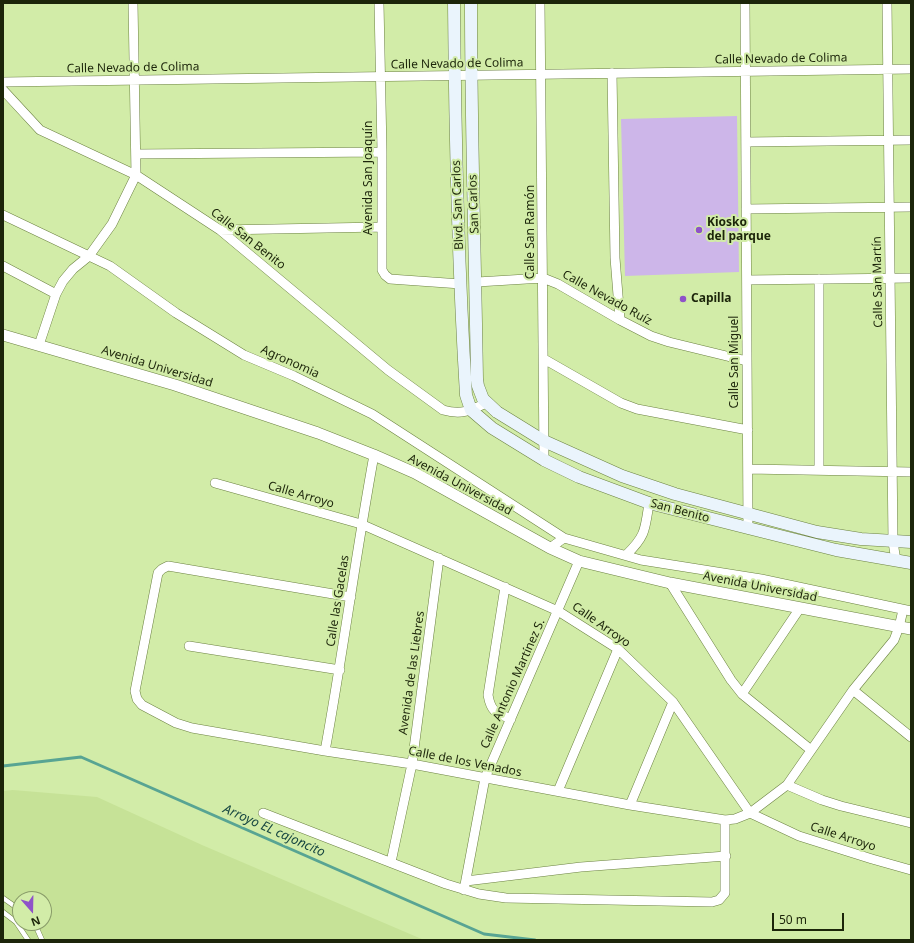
<!DOCTYPE html>
<html>
<head>
<meta charset="utf-8">
<style>
  body { margin:0 }
  #map { position:relative; width:914px; height:943px; overflow:hidden; background:#d2eca8; font-family:"Noto Sans",sans-serif }
  canvas { display:block }
  .frame { position:absolute; inset:0; border:4px solid #1c250a; pointer-events:none }
  .north { position:absolute; left:12px; top:891px; width:40px; height:40px; box-sizing:border-box; background:#d2eca8; border:1px solid #899c69; border-radius:50%; rotate:160deg; font-size:11px; font-weight:700; line-height:16px; text-align:center; color:#1c250a }
  .north::after { content:''; display:block; margin:auto; width:14px; height:18px; background:#8f52c9; clip-path:polygon(50% 0,100% 100%,50% 72%,0 100%) }
  .scale { position:absolute; left:772px; top:913px; width:72px; height:18px; box-sizing:border-box; border:2px solid #1c250a; border-top:0; padding-left:5px; font-size:12px; line-height:14px; white-space:nowrap; color:#1c250a; -webkit-text-stroke:3px #d2eca8; paint-order:stroke }
</style>
</head>
<body>
<div id="map">
<canvas width="914" height="943"></canvas>
<div class="frame"></div>
<div class="north">N</div>
<div class="scale">50 m</div>
</div>
<script>
const ctx = document.querySelector('canvas').getContext('2d');
ctx.lineJoin = 'round';
function paint(path, color) {
  ctx.fillStyle = color;
  ctx.fill(path, 'evenodd');
}
function stroke(path, color, width, dash) {
  ctx.strokeStyle = color;
  ctx.lineWidth = width;
  ctx.lineCap = dash ? 'butt' : 'round';
  ctx.setLineDash(dash || []);
  ctx.stroke(path);
}
function write(font, color, halo, rows, align = 'center') {
  ctx.font = font + ' "Noto Sans",sans-serif';
  ctx.lineWidth = 4;
  ctx.setLineDash([]);
  ctx.textBaseline = 'middle';
  ctx.strokeStyle = halo;
  ctx.fillStyle = color;
  for (const [text, x, y, turn = 0] of rows) {
    ctx.save();
    ctx.translate(x, y);
    ctx.rotate((+turn || 0) * Math.PI / 180);
    ctx.textAlign = isNaN(turn) ? turn : align;
    if (halo) ctx.strokeText(text, 0, 0);
    ctx.fillText(text, 0, 0);
    ctx.restore();
  }
}
paint(new Path2D(`
  M13 790 97 797 202 845 424 940H3V791ZM20 899H44V923H20Z`), '#c6e297');
paint(new Path2D(`
  M737 116 739 272 625 276 621 119Z`), '#cdb6e9');
stroke(new Path2D(`
  M3 766 81 757 484 934 535 940`), '#58a493', 3);
const service = new Path2D(`
  M3 898 20 910
  M3 912 16 922 28 940
  M33 923 38 931 42 940`);
const minor = new Path2D(`
  M379 3 382 152V270L385 275 390 279 461 284
  M540 3 544 460
  M745 3 748 528
  M887 3 893 542 896 561
  M612 73 615 258 620 320
  M3 82 911 69
  M3 90 40 130 136 175 220 230 388 370 443 410C461 415 470 411 486 403
  M746 142 911 140
  M136 154 382 152
  M746 209 911 207
  M3 215 110 266 176 313 244 355 294 376 372 414 564 538
  M220 230 381 227
  M3 266 56 294
  M819 279V470
  M747 280 911 278
  M477 282 543 278 558 284 620 320 651 336 669 342 747 361
  M39 345 56 294 63 281 73 269 89 256 112 224 136 175 133 3
  M544 359 621 403 637 409 748 430
  M748 469 911 472
  M215 483 361 524 558 611 618 649 673 702 750 813 799 836 872 859 911 870
  M550 548 564 538 641 560 761 579 911 611
  M626 555C646 536 645 529 649 503
  M670 583 731 680 742 694 811 750
  M505 587 488 695C491 712 496 713 511 719
  M351 597 168 566 162 569 158 573 135 691 137 699 142 705 176 723 192 728 325 751 412 764 630 805 725 820 735 819 750 813 787 785 853 690 894 640 899 627 903 610
  M189 646 340 670
  M853 690 911 737
  M742 694 800 608
  M325 751C343 653 356 553 374 455
  M787 785 822 800 841 806 911 823
  M558 791 618 649
  M630 805 673 702
  M263 813 446 884 479 894 506 898 712 902 719 900 725 893V820
  M391 862 412 764 439 558
  M466 881 581 867 726 856
  M464 890 485 778 579 561`);
const tertiary = new Path2D(`
  M3 335 175 385 318 433 374 455 415 473 550 548 579 561 670 583 911 629`);
const secondary = new Path2D(`
  M454 3C455 133 458 264 466 395L471 410 492 428 544 460 579 477 649 503 748 528 836 550 911 563
  M471 3C471 128 475 253 477 379L478 386 483 399 497 412 544 441 622 476 675 494 817 532 861 539 911 542`);
stroke(service, '#6c8242', 5.5);
stroke(minor, '#6c8242', 10);
stroke(tertiary, '#6c8242', 12);
stroke(secondary, '#6c8242', 13);
stroke(service, '#fff', 4.5);
stroke(minor, '#fff', 9);
stroke(tertiary, '#fff', 11);
stroke(secondary, '#eaf4fc', 12);
for (const [x, y, r, color] of [
  [699,230,4,"#8f52c9"],
  [683,299,4,"#8f52c9"]
]) {
  const dot = new Path2D();
  dot.arc(x, y, r, 0, 2 * Math.PI);
  ctx.fillStyle = color;
  ctx.fill(dot);
  stroke(dot, '#d2eca8', 1.5);
}
write('12px', '#1c250a', '#d2eca8', [
  ["Calle Nevado de Colima",781,59,-1],
  ["Calle Nevado de Colima",457,64,-1],
  ["Calle Nevado de Colima",133,68,-1],
  ["Avenida San Joaquín",369,178,-90],
  ["San Carlos",474,204,-92],
  ["Blvd. San Carlos",458,205,-92],
  ["Calle San Ramón",531,232,-90],
  ["Calle San Benito",248,239,38],
  ["Calle San Martín",878,282,-91],
  ["Calle Nevado Ruíz",607,298,29],
  ["Agronomia",290,362,24],
  ["Calle San Miguel",735,362,-90],
  ["Avenida Universidad",157,367,17],
  ["Avenida Universidad",460,485,28],
  ["Calle Arroyo",301,495,16],
  ["San Benito",680,511,15],
  ["Avenida Universidad",760,587,11],
  ["Calle las Gacelas",338,601,-81],
  ["Calle Arroyo",601,625,35],
  ["Avenida de las Liebres",412,673,-82],
  ["Calle Antonio Martínez S.",513,684,-66],
  ["Calle de los Venados",465,762,11],
  ["Calle Arroyo",843,837,18]
]);
write('bold 12px', '#1c250a', '#d2eca8', [
  ["Kiosko",707,223],
  ["del parque",707,237],
  ["Capilla",691,299]
], 'left');
write('italic 13px', '#174741', '#d2eca8', [
  ["Arroyo EL cajoncito",274,831,24]
]);
</script>
</body>
</html>
